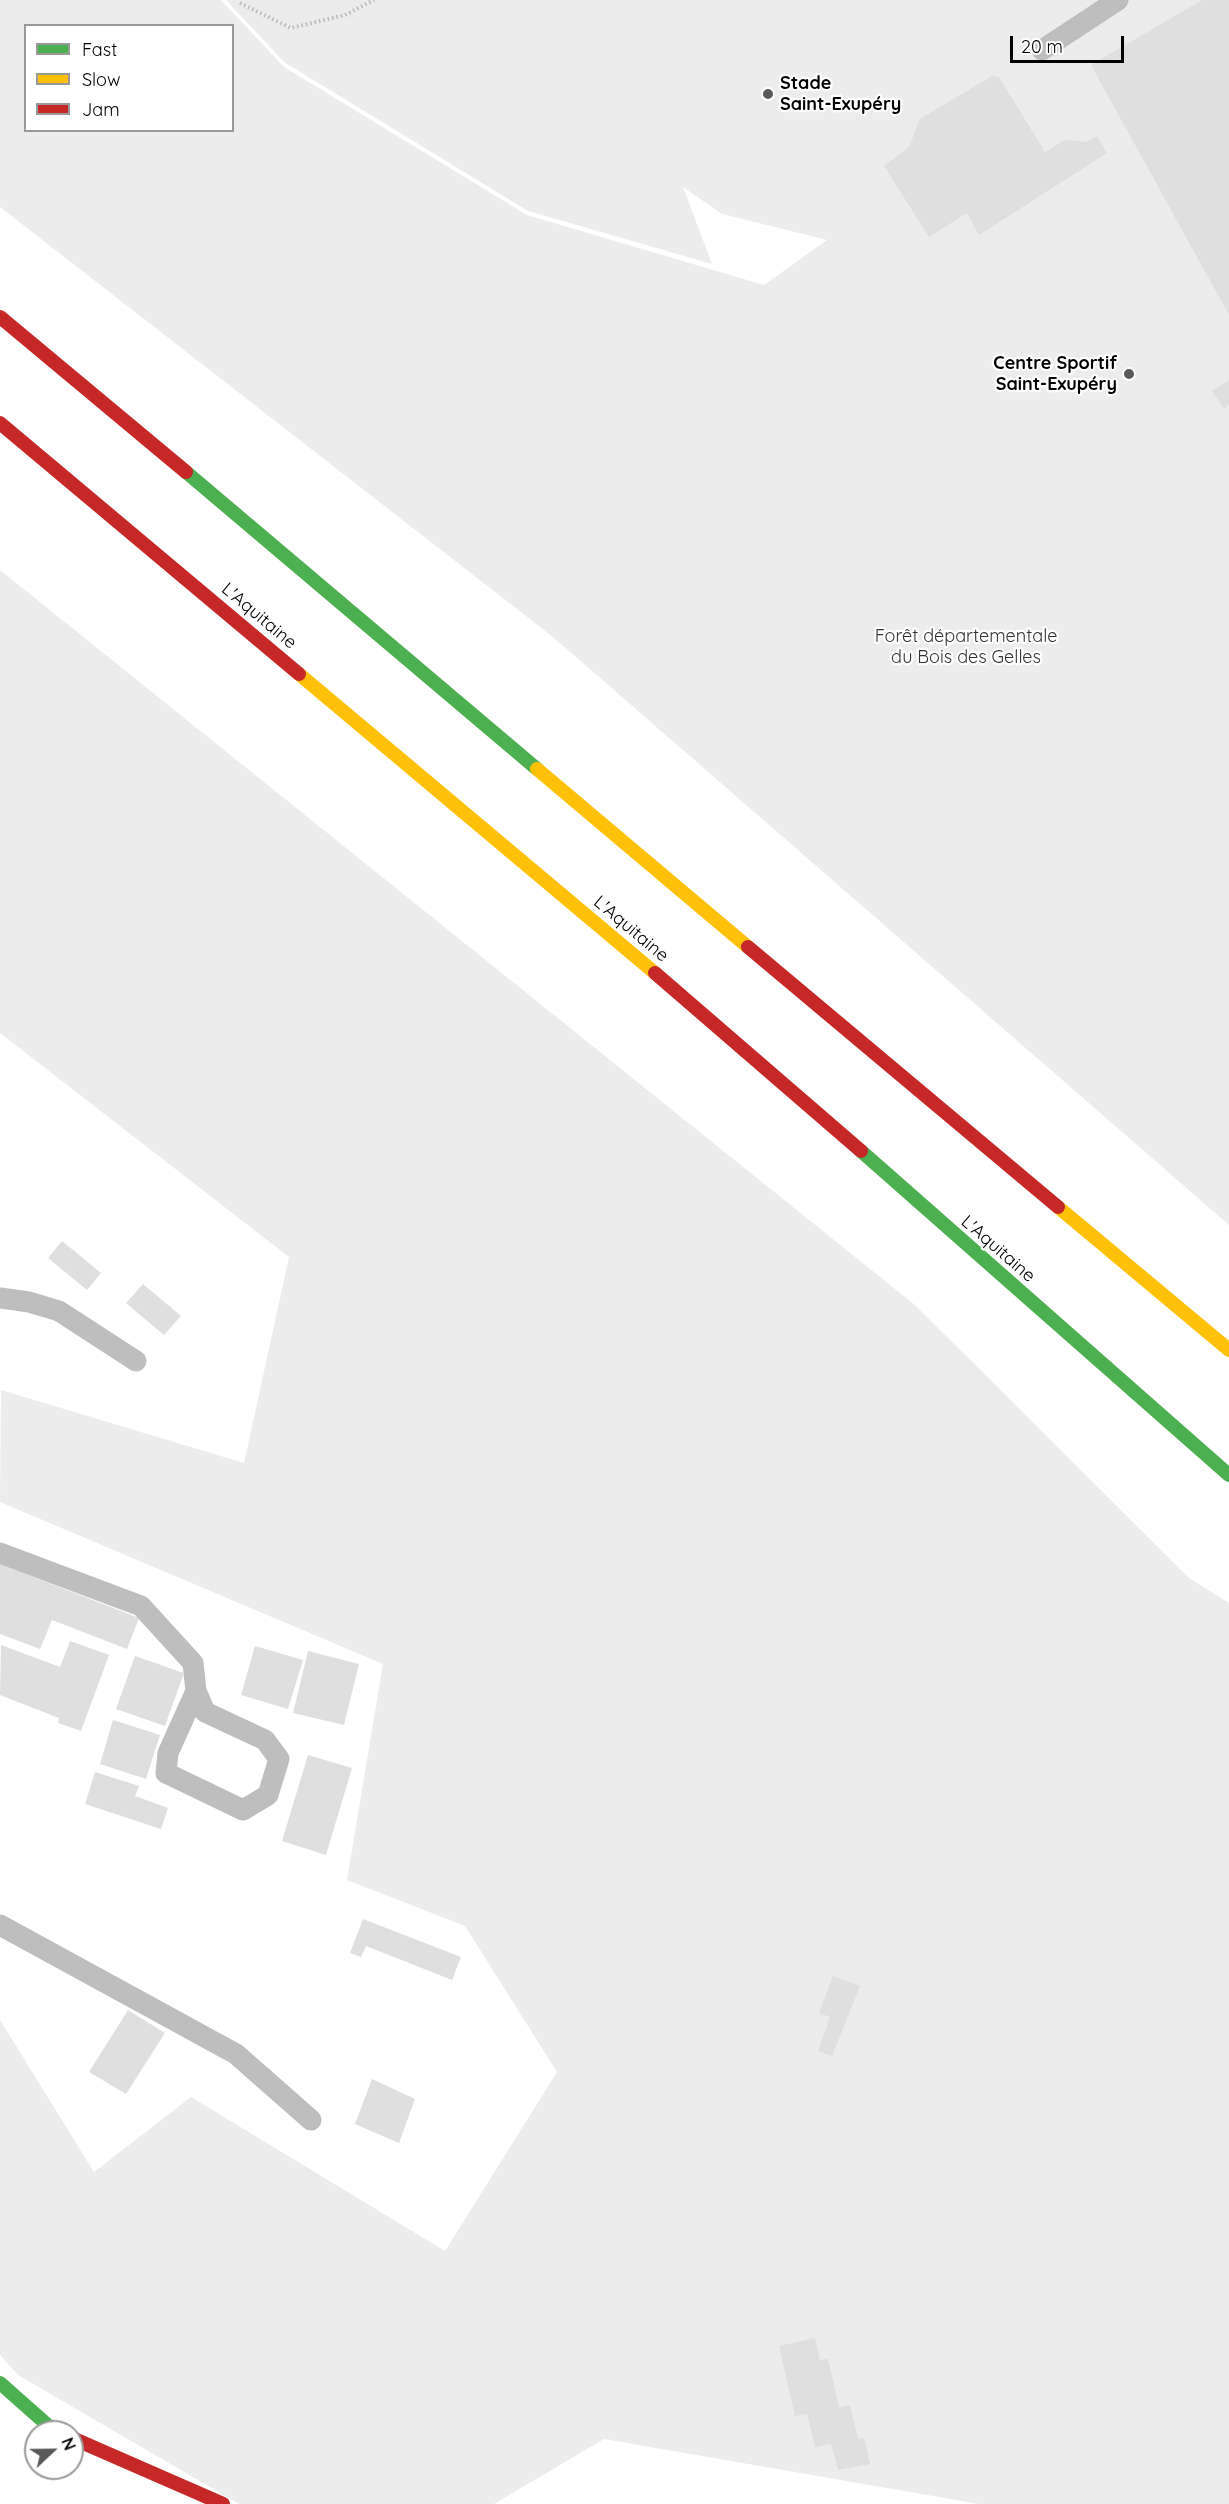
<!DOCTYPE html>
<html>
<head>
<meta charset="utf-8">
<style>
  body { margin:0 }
  #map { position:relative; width:1229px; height:2504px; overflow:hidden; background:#fff; font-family:Quicksand,sans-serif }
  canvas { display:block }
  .legend { position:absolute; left:24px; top:24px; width:210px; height:108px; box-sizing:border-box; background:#fff; border:2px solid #999; margin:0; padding:8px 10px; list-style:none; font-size:18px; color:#000 }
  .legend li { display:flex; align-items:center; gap:12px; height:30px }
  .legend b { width:30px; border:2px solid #999 }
  .north { position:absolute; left:24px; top:2420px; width:60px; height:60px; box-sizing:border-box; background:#fff; border:2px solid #999; border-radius:50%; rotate:68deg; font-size:16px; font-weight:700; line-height:24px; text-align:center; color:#000 }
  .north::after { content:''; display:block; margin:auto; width:21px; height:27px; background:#595959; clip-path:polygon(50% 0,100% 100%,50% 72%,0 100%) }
  .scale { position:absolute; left:1010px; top:36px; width:114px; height:27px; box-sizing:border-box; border:3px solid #000; border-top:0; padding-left:8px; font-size:18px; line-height:21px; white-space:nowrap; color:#000; -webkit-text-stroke:4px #fff; paint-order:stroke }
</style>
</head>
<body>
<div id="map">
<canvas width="1229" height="2504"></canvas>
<ul class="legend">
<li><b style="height:8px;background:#4caf50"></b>Fast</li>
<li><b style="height:8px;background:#ffc107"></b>Slow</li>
<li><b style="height:8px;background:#c62828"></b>Jam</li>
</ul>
<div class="north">N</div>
<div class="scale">20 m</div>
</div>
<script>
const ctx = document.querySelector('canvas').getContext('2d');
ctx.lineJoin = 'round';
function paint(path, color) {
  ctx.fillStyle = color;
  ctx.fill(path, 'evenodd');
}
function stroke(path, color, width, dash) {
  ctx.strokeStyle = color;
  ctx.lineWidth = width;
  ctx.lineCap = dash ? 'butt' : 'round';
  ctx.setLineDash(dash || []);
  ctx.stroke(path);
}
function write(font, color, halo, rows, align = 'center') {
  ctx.font = font + ' Quicksand,sans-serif';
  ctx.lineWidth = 4.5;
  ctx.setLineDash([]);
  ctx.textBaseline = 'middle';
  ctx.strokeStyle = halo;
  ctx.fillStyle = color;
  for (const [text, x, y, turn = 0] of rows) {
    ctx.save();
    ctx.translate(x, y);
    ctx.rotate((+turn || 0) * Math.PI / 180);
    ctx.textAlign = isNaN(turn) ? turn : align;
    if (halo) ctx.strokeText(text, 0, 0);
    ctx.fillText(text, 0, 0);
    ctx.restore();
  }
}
paint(new Path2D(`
  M0 0H221L284 67 527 215 764 285 827 240 722 214 683 187 712 264 528 211 284 62 226 0H1229V1225L553 637 0 207ZM26 26H232V130H26Z
  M0 570 915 1305 1189 1578 1229 1603V2504H979L604 2439 494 2504H239L18 2375 0 2355V2020L94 2172 191 2097 445 2251 557 2072 465 1926 347 1880 383 1664 0 1502 1 1390 244 1463 289 1257 0 1033Z`), '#ececec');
paint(new Path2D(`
  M1202 0H1229V315L1091 65Z
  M992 76 999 77 1045 152 1065 140 1087 142 1097 136 1107 153 979 235 967 213 929 237 884 166 909 147 920 119Z
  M1229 380V405L1224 409 1212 391Z
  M62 1241 101 1273 87 1290 48 1258Z
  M143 1284 181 1316 164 1335 126 1303Z
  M0 1564 139 1618 127 1649 52 1620 40 1649 0 1634Z
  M70 1641 109 1655 81 1731 58 1723 59 1718 0 1695 1 1645 60 1667Z
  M255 1646 303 1660 288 1709 241 1695Z
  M308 1651 359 1664 344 1725 293 1713Z
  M135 1656 184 1673 165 1726 116 1709Z
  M113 1720 160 1735 146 1779 100 1764Z
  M308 1755 352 1768 326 1855 282 1841Z
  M95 1772 139 1786 135 1796 168 1808 161 1829 85 1804Z
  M363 1919 461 1957 452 1980 366 1946 361 1957 350 1953Z
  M833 1976 860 1986 832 2056 818 2051 830 2017 819 2013Z
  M128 2010 165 2033 126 2094 89 2072Z
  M372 2079 415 2099 399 2143 355 2124Z
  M815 2338 820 2360 828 2359 839 2407 850 2405 858 2439 864 2438 870 2464 838 2470 831 2444 815 2447 807 2414 795 2416 779 2346Z`), '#dfdfdf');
stroke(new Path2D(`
  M240 3 291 28 345 15 374 0`), '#b9b9b9', 4, [1.5, 3]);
stroke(new Path2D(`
  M1042 50 1118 0
  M0 1298 29 1302 59 1311 136 1361
  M0 1553 141 1606 193 1663 196 1691 205 1712 265 1740 279 1759 268 1795 243 1810 166 1773 168 1753 196 1691
  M0 1925 236 2054 311 2120`), '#bebebe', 21);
stroke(new Path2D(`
  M186 472 537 769
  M861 1151 1229 1475
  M0 2383 52 2429 59 2432`), '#4caf50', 14);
stroke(new Path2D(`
  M299 674 655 973
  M537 769 748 947
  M1058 1207 1229 1350`), '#ffc107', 14);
stroke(new Path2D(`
  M0 317 186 472
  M0 423 299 674
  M748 947 1058 1207
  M655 973 861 1151
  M72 2438 223 2504`), '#c62828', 14);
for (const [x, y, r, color] of [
  [768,94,6,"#595959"],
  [1129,374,6,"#595959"]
]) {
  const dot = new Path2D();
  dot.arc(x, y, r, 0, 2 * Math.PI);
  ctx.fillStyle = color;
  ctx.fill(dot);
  stroke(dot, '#fff', 2);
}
write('bold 18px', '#000', '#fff', [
  ["Stade",780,84],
  ["Saint-Exupéry",780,105],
  ["Centre Sportif",1117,364,"right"],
  ["Saint-Exupéry",1117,385,"right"]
], 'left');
write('18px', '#000', '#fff', [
  ["L'Aquitaine",259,616,40],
  ["L'Aquitaine",631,929,40],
  ["L'Aquitaine",998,1249,41]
]);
write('18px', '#333', '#fff', [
  ["Forêt départementale",966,637],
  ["du Bois des Gelles",966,658]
]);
</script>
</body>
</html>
